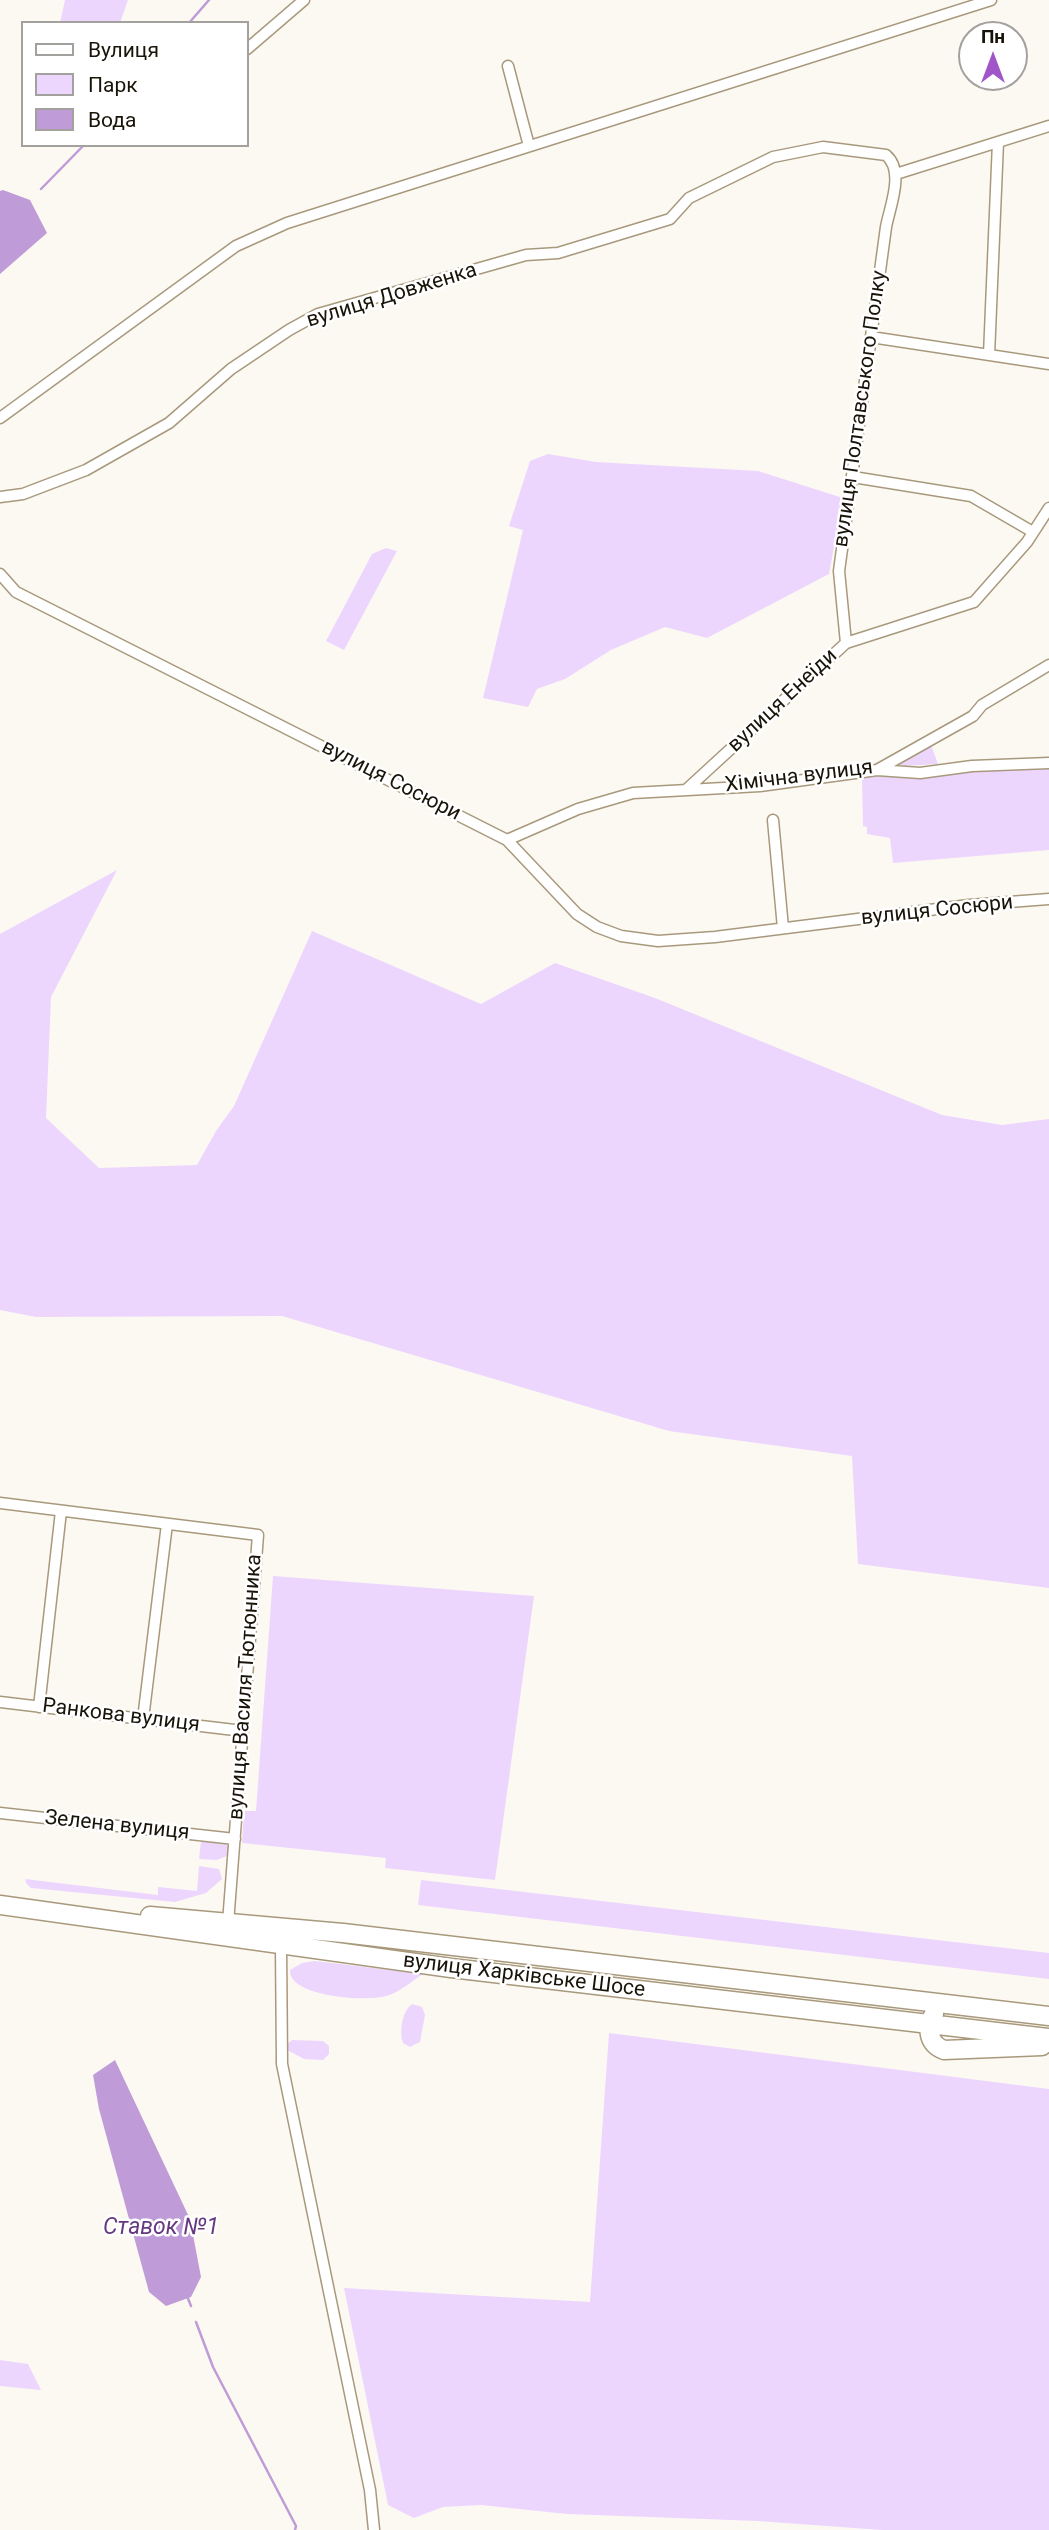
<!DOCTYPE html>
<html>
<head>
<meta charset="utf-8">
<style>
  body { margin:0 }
  #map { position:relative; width:1049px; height:2530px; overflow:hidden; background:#fcf9f3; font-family:Roboto,sans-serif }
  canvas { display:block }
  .legend { position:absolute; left:21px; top:21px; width:228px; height:126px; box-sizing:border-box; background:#fff; border:2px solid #a3a19d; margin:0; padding:9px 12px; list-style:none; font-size:21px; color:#191409 }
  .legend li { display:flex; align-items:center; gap:14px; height:35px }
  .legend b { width:35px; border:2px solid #a3a19d }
  .north { position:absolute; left:958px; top:21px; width:70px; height:70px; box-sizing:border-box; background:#fff; border:2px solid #a3a19d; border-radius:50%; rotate:0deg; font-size:19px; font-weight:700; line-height:28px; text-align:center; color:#191409 }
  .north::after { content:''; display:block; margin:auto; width:24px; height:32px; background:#a056c9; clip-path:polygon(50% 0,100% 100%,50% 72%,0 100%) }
</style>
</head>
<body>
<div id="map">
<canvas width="1049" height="2530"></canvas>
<ul class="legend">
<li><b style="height:9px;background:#fff"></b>Вулиця</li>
<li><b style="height:19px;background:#edd6fd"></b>Парк</li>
<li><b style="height:19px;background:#bf9cd7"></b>Вода</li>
</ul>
<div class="north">Пн</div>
</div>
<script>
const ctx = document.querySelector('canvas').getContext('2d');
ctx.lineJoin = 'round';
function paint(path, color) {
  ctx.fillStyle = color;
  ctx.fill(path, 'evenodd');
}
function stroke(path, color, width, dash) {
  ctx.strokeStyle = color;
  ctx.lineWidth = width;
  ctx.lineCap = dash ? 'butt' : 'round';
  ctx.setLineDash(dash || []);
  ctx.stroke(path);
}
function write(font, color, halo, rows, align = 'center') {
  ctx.font = font + ' Roboto,sans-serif';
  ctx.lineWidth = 5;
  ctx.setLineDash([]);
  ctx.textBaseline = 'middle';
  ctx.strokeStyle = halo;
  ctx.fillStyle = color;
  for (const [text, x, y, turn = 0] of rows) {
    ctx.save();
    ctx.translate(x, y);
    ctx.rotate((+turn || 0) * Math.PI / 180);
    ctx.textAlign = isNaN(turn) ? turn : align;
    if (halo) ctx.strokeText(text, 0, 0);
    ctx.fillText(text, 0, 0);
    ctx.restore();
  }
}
paint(new Path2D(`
  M65 0H128L120 23H60Z
  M548 454 596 462 758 471 843 498 829 574 707 638 665 627 611 650 565 679 537 689 528 707 483 698 523 530 509 526 530 461Z
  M386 548 397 551 344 650 326 641 372 554Z
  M931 745 938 764 889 767Z
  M1049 769V850L893 863 890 838 867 834V827L863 826 862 780 864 776 880 773 915 778 965 772Z
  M117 870 51 997 46 1118 99 1168 197 1165 216 1131 234 1106 312 931 481 1004 555 963 655 998 942 1115 1002 1125 1049 1119V1588L858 1564 852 1456 669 1431 282 1316 36 1317 0 1310V934Z
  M273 1576 534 1596 495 1880 385 1868 386 1858 242 1843 244 1811H256Z
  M201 1841 225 1844 229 1847V1855L217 1860 199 1859Z
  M199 1866 219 1869 222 1879 206 1893 175 1902 31 1888 26 1883 25 1879 158 1895V1887L197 1891Z
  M421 1880 1049 1953V1979L418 1905Z
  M315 1961 423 1974C412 1981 399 1993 386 1996 367 2002 288 1997 290 1970L302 1963Z
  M412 2004 422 2007 425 2015 420 2042 410 2047 403 2043C399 2032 402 2011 412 2004Z
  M609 2033 1049 2089V2530H882L758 2521 567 2514 481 2505 443 2507 414 2518 388 2505 344 2288 590 2302Z
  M292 2040 323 2041 329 2046V2054L323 2060 304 2059 287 2050V2044Z
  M0 2360 28 2364 41 2390 0 2386Z`), '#edd6fd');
paint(new Path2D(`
  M3 190 30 200 47 233 0 274V191Z
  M115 2060 190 2219 201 2277 191 2297 166 2306 149 2292 99 2109 93 2075Z`), '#bf9cd7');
stroke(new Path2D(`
  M189 23 209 0
  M41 189 84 145
  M187 2296 191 2306
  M196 2322 213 2367 296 2526 295 2530`), '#bf9cd7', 2.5);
const street = new Path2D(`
  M247 49 304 0
  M508 66 529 146
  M896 174 1049 126
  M871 337 1049 364
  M989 355 998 142
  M0 418 236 246 287 223 991 0
  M853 477 971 496 1033 532
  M0 497 23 494 86 470 169 423 231 369 289 330 318 314 526 255 558 253 670 219 689 198 773 157 823 147 886 155C905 171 890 206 886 227L839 571 846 643
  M0 574 16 592 507 840 577 914 597 927 621 936 658 941 715 937 969 905 1049 899
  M877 770 920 773 972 766 1049 763
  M687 789 846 643 974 602 1027 542 1049 508
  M773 820 783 928
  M507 840 578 809 633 793 760 786 877 770 973 716 982 705 1049 665
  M0 1503 258 1535 228 1923
  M0 1702 243 1731
  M39 1707 61 1511
  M143 1719 167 1524
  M0 1813 235 1839
  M281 1946 282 2064 370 2490 374 2530`);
const highway = new Path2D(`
  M0 1905 451 1968 1049 2038
  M150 1916 343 1933 1049 2016
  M934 2014C926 2028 928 2044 944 2050L1042 2046`);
stroke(street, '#a8997c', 13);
stroke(highway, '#a8997c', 21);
stroke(street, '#fff', 10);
stroke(highway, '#fff', 18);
write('21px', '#191409', '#fff', [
  ["вулиця Довженка",392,296,-17],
  ["вулиця Полтавського Полку",861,409,-82],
  ["вулиця Енеїди",783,701,-43],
  ["Хімічна вулиця",799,777,-7],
  ["вулиця Сосюри",391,781,27],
  ["вулиця Сосюри",937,911,-6],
  ["вулиця Василя Тютюнника",246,1687,-86],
  ["Ранкова вулиця",121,1716,7],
  ["Зелена вулиця",117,1826,6],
  ["вулиця Харківське Шосе",524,1976,7]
]);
write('italic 23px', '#65387f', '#fff', [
  ["Ставок №1",161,2228]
]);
</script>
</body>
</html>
